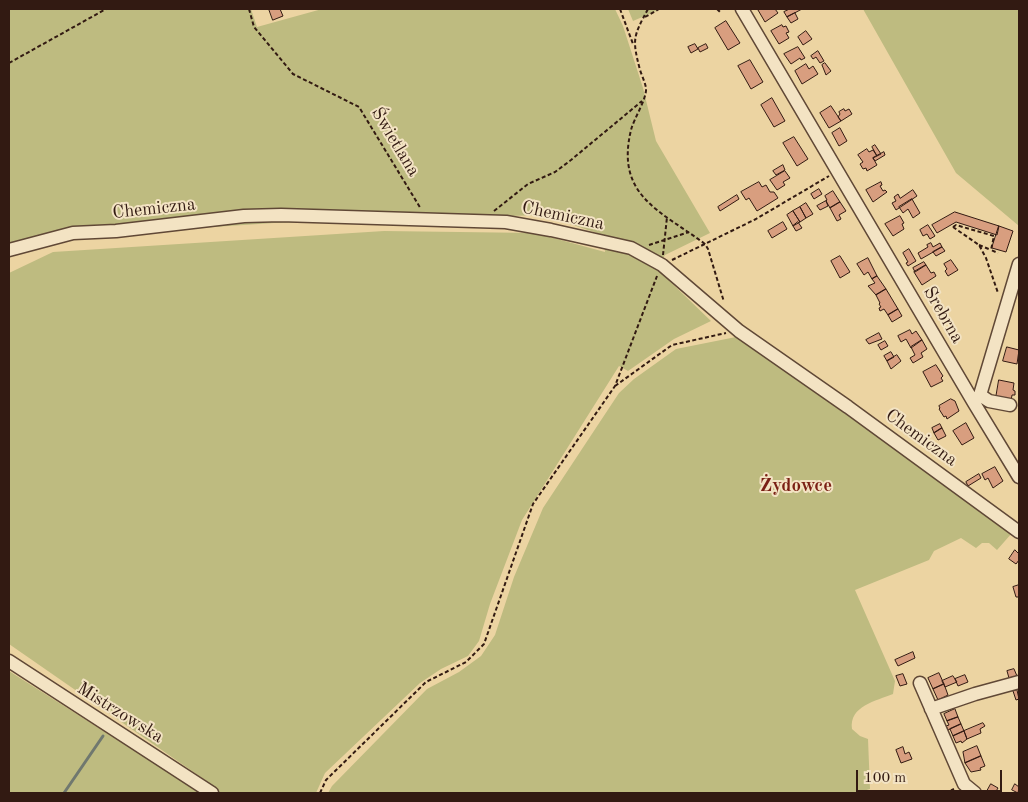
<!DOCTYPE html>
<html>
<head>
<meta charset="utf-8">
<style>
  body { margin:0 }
  #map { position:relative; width:1028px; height:802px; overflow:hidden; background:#ecd4a2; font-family:"Old Standard TT",serif }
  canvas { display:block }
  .frame { position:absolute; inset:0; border:10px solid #321a12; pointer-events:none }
  .scale { position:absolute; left:856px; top:770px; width:146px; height:22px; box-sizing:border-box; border:2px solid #321a12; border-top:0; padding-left:6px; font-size:15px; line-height:18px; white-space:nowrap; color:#321a12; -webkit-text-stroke:4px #f3e3c3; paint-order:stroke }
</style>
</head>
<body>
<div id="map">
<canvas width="1028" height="802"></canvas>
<div class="frame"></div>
<div class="scale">100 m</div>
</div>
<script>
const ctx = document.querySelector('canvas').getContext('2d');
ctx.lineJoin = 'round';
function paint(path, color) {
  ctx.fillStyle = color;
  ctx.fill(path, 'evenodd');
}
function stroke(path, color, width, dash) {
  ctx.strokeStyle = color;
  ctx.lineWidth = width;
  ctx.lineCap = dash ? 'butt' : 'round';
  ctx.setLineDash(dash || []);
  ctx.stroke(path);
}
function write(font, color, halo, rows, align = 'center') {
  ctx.font = font + ' "Old Standard TT",serif';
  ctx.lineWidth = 4;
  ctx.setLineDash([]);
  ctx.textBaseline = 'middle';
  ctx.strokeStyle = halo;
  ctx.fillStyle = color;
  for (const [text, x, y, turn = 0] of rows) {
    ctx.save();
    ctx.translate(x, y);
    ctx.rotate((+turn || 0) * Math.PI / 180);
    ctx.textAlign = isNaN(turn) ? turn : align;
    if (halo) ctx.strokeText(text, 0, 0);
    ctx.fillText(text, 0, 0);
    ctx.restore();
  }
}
paint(new Path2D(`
  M9 9H251L257 27 322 9H615L623 26 643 88 656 141 710 233 665 255 657 269 711 321 674 339 628 371 619 366 522 520 490 604 479 641 468 656 441 669 420 683 325 773 316 793H214L215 787 9 644V273L53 252 384 231 535 233 605 252 603 235 543 215 274 223 46 238 9 257Z
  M628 9H661L633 21Z
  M863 9H1019V226L956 173Z
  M736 337 788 371 1012 533 997 550 989 543H982L976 548 961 538 934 551 929 560 855 590 895 681 893 694C876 701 849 706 852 729L860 736 868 739 870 789 856 793H328L332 786 427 689 459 672 481 656 495 635 514 577 543 508 619 393 634 379 676 349Z
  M9 671 201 793H9Z`), '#bebb80');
stroke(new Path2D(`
  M64 793 103 736`), '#70786f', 3);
const building = new Path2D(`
  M269 9H280L283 16 273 20Z
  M761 9H775L778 13 765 22 758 10Z
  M790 9H802L787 17 784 12Z
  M795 13 798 19 791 23 787 17Z
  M726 21 740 43 728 50 715 28Z
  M782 25 783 27 786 26 789 32 786 33 789 38 779 44 771 31Z
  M806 31 812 39 803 45 798 37Z
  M695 44 698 49 691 53 688 47Z
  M706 44 708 48 700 52 698 48Z
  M798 47 805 58 801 60 800 58 791 64 784 54Z
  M818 51 824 61 820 63 816 57 813 59 811 56Z
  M750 60 763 82 751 89 738 66Z
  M825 63 831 71 826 75 822 65Z
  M806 64 809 69 813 66 818 74 802 84 795 71Z
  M772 98 785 121 774 127 761 105Z
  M831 106 841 121 829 128 820 113Z
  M844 109 845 111 849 109 852 114 841 121 838 117 840 114 839 112Z
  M840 128 847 141 839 146 832 133Z
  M794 137 808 159 797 166 783 143Z
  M875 145 881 154 877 156 872 147Z
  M867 149 869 152 873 150 877 156 873 158 877 165 867 171 866 168 863 169 860 164 863 162 858 155Z
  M884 152 885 155 875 161 873 158Z
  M783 165 785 170 776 175 773 171Z
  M785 171 790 178 783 182 785 185 777 190 770 180Z
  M759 182 762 187 766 185 770 192H774L778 198 757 211 749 198 746 200 741 192Z
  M881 182 882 185 880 186 883 191 885 190 887 192 873 202 866 190Z
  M819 189 822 194 814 199 811 194Z
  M913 190 917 196 896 210 892 203 896 201 894 197 898 194 900 198Z
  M833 191 840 202 830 208 826 201 827 200 825 196Z
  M737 195 739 199 720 211 718 207Z
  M912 199 920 213 913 218 908 209 903 213 899 207Z
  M826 201 828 206 820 210 817 206Z
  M840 202 846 211 839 215 841 219 837 221 830 208Z
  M806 203 813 214 806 218 800 207Z
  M800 207 806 218 800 222 793 211Z
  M793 211 800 222 793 226 787 215Z
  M955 212 999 226 997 235 956 222 937 233 932 225Z
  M900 216 904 223 902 224 904 229 893 236 885 224Z
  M783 222 787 229 772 238 768 231Z
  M798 222 802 228 796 231 793 226Z
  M928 225 935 236 930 239 927 234 923 236 920 230Z
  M999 226 1013 231 1006 252 992 248Z
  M931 243 933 247 940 243 942 247 921 259 918 253 928 247 927 245Z
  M942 247 945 251 936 256 933 252Z
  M909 249 916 261 908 266 906 263 908 262 903 253Z
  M840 256 850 272 840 278 831 261Z
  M868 258 877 276 872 279 868 272 864 275 857 264Z
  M951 260 958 270 948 276 945 271 947 269 944 264Z
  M924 262 926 265 915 272 913 268Z
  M926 265 931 273 934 272 936 276 922 285 914 272Z
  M877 276 886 289 876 295 868 286 875 283 872 279Z
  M886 289 898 309 888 315 884 309 880 311 879 308 881 307 879 304 880 303 876 295Z
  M898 309 902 316 892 322 888 315Z
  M910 330 912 334 916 331 922 340 911 348 906 339 901 342 898 336Z
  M879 333 882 339 869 344 866 340Z
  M922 340 927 349 921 353 923 357 913 363 910 358 915 355 911 347Z
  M885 341 888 346 881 350 878 345Z
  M1007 347 1019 350 1017 364 1003 361Z
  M891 352 894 357 887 361 884 356Z
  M897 355 901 361 891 369 887 361Z
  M936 365 943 376 941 378 943 381 931 387 923 372Z
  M999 380 1014 383 1013 390 1015 391V395H1012L1011 401 996 398Z
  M951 399 955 401 959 411 947 419 946 416 944 417 939 409 940 408 939 406Z
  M966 423 974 438 962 445 953 431Z
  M940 424 942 428 934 433 932 428Z
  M942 428 946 436 938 440 934 433Z
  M995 467 1003 481 993 488 988 478 985 480 982 474Z
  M979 474 981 478 968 486 966 482Z
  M1015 550 1019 554V560L1016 564 1009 559Z
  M1019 585V597H1016L1013 587Z
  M913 652 915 658 898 666 895 660Z
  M1014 669 1017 676 1009 678 1007 671Z
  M939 673 944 684 933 689 928 678Z
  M903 674 907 684 900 686 896 676Z
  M965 675 968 682 958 686 955 679Z
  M953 676 957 682 945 687 942 681Z
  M944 684 948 695 938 700 933 689Z
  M1017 690 1019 699 1016 700 1013 691Z
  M955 709 958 717 947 721 944 714Z
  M958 717 961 724 948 730 946 726 949 725 947 721Z
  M983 723 985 726 980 729 981 733 967 739 964 731Z
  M961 724 964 731 953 736 950 729Z
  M964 731 967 739 962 743 961 741 956 743 953 736Z
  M977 746 981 756 965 763 963 752Z
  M903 747 905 754 909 752 912 759 901 763 896 750Z
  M981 756 985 766 980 768 981 770 971 772 965 763Z
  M991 784 998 788 995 793H986Z
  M1015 784 1019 787 1018 793 1012 790Z`);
paint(building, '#d89e7f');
stroke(building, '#321a12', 1);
const minor = new Path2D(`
  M742 9 974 403 1019 477
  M9 250 73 233 116 231 244 216 281 215 506 222 551 230 631 248 662 265 739 331 848 407 1019 532
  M980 395 989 401 1010 405
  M974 403 980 395 1019 264
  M9 661 212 793
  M920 683 964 784 975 793
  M931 709 975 694 1019 682`);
stroke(minor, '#604836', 15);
stroke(new Path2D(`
  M249 9 254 27 293 74 359 107 421 209
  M620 9 633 44
  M648 9C633 37 632 39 640 70 642 76 645 82 646 88 647 99 634 118 631 130 615 196 661 211 705 244L708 249 724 302
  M717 9 721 13
  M645 17 659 9
  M9 63 106 9
  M494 211 528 184 555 172 571 160 642 101
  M953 227 979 245 986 258 998 293
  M953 227 956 225 994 236 991 250 998 253
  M649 245 689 232
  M979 245 991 250
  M663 255 667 217
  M672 260 756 219 829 176
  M615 386 672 345 726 333
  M320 793 326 780 426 682 466 662 484 644 533 504 615 386 657 276
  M945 793 954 789`), '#321a12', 2, [4, 2.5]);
stroke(minor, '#f3e3c3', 12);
write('18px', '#321a12', '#f3e3c3', [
  ["Świetlana",395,142,59],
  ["Chemiczna",154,209,-6],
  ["Chemiczna",563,216,12],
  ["Srebrna",943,315,60],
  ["Chemiczna",921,438,36],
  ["Mistrzowska",120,713,32]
]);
write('bold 19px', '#7a1f14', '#f3e3c3', [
  ["Żydowce",796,486]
]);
</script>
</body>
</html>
